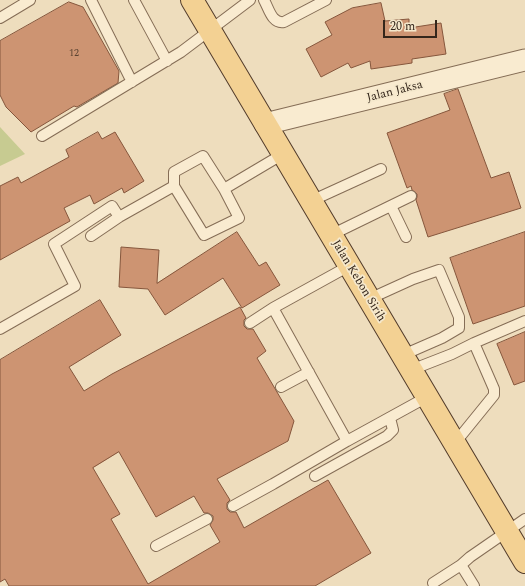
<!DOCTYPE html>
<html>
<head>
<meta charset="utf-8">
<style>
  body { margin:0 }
  #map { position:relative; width:525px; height:586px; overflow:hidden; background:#eeddbd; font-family:Spectral,serif }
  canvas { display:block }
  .scale { position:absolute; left:383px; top:20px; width:54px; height:18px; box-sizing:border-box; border:2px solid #34261b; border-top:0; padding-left:5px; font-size:12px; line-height:14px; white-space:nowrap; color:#34261b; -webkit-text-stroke:3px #f5e8cc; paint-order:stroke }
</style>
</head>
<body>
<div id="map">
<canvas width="525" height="586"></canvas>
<div class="scale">20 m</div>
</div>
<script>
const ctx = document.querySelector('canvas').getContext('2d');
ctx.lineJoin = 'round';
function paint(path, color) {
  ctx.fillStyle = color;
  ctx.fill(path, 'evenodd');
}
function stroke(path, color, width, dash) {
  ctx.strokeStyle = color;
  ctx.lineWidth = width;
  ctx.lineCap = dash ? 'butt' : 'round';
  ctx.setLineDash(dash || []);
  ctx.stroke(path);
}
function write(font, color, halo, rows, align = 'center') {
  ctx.font = font + ' Spectral,serif';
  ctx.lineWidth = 3.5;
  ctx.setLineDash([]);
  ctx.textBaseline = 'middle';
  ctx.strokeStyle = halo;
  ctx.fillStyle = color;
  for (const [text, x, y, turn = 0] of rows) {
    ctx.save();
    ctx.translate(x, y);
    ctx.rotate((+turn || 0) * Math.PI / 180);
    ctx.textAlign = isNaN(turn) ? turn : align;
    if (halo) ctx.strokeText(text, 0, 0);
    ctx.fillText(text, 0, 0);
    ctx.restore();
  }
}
paint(new Path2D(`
  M0 127 25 154 0 166Z`), '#c7cb91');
const building = new Path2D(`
  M69 2 83 7 119 71 118 83 77 107 74 106 31 132 6 107 0 95V41Z
  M381 3 385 21 409 19V28L441 23 446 54 412 59V63L371 69 370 61 351 68 348 63 321 77 306 49 332 35 325 22 352 8Z
  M458 89 491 178 509 172 521 208 428 237 416 200 417 197V194L412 190 411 186 407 188 387 133 450 110 444 94Z
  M98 132 102 139 115 132 144 181 124 193 122 188 94 204 90 195 64 208 70 221 0 260V186L18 177 21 183 69 157 66 150Z
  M237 232 259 266 266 262 280 285 242 308 223 278 165 315 148 289 119 287 121 247 159 250 157 283Z
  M525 232V306L473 324 450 258Z
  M100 300 121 335 69 367 84 391 112 374 240 307 246 318 244 320V326L247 329H253L266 351 257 358 294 421 288 441 217 479 230 500 227 503V509L230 512H236L244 528 328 480 371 553 315 586H9L5 579 0 582V360ZM119 452 156 517 194 496 204 513H208L213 516V520L210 525 220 542 148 584 111 519 120 514 93 468Z
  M525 332V381L514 385 497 344Z`);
paint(building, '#cd9472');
stroke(building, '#85563c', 1);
const lane = new Path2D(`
  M91 0 132 82
  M134 0 167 61
  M264 0C269 9 272 24 284 22L326 0
  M0 18 30 0
  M42 136 181 52 250 0
  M174 186V172L203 156 224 189
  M311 201 381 169
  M391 206 406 237
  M331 235 411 196
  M91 236 119 217
  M369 299 413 279 439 270 459 317V328L442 338 403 355
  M273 308 347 441
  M250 323 273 308 349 266
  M0 329 75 286 54 244 112 206 119 217 174 186 204 235 239 218 224 189 283 154
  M474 343 525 321
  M411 370 452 354 474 343 494 389V395L455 443
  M281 387 309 372
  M315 476 387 436 393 430 390 418
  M233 506 273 484 347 441 427 397
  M156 546 207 519
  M433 583 461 565
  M474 586 461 565 470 557 525 519`);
const street = new Path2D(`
  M265 124 525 60`);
const primary = new Path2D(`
  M192 0 525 562`);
stroke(lane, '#856d56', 12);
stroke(street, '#856d56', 23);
stroke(primary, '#533c2b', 24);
stroke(lane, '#f9ebd0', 10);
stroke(street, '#f9ebd0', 21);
stroke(primary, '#f3d193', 22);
write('10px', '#5a4231', null, [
  ["12",74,54]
]);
write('12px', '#34261b', '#f5e8cc', [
  ["Jalan Jaksa",395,92,-14],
  ["Jalan Kebon Sirih",358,281,59]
]);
</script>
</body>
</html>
